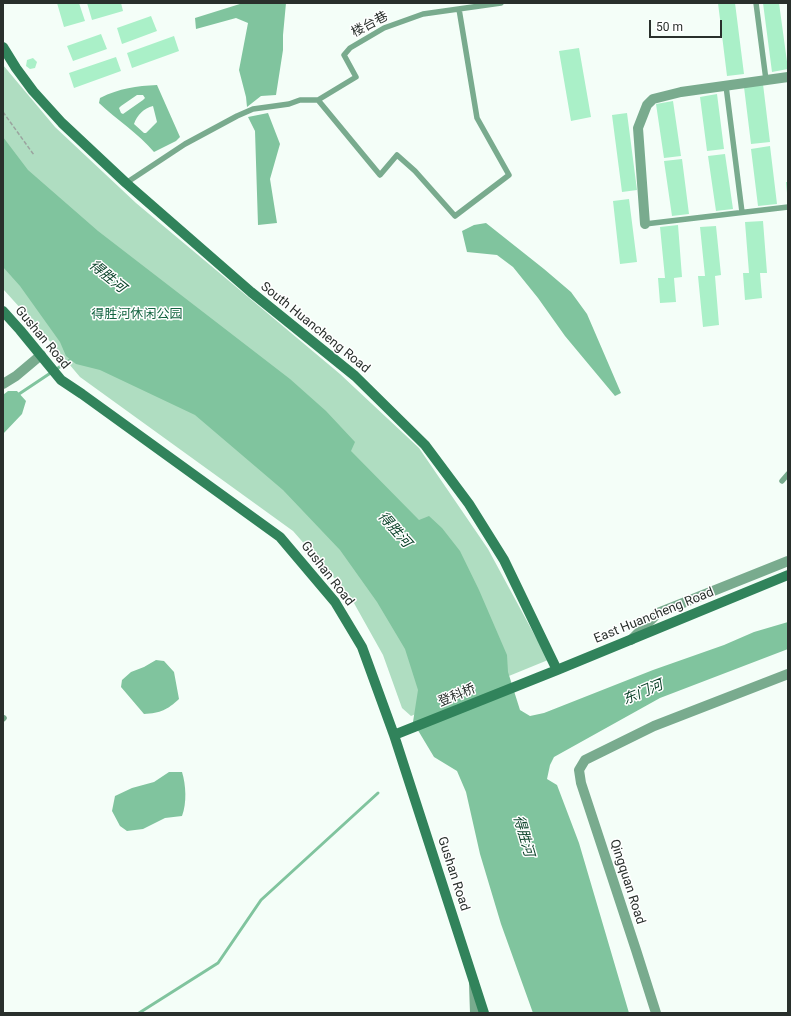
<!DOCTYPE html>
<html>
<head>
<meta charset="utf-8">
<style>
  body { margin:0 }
  #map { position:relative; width:791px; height:1016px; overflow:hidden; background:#f4fef8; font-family:Roboto,sans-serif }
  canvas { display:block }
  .frame { position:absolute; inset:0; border:4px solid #29302c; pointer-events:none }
  .scale { position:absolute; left:649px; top:20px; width:73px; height:18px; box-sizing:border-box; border:2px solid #29302c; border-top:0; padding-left:5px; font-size:12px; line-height:14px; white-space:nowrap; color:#29302c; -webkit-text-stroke:3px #fff; paint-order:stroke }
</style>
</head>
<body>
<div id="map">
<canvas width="791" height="1016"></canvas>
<div class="frame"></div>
<div class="scale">50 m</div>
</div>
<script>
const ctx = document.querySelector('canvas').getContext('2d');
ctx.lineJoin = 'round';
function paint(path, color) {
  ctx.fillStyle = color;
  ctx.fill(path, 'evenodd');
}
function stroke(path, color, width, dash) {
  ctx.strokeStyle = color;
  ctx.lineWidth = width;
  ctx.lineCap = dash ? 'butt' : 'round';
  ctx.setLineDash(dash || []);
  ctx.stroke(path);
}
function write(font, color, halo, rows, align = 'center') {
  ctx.font = font + ' Roboto,"Noto Sans SC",sans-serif';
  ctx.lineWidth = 3;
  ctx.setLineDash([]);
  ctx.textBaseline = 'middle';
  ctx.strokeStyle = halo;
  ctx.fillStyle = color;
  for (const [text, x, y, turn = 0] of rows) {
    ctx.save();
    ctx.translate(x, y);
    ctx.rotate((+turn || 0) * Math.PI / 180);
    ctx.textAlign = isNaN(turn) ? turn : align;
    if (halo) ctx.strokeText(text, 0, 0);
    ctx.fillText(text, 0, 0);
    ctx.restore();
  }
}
paint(new Path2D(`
  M3 65 55 127 136 203 340 374 419 448 488 549 548 660 411 716 402 708 383 655 350 596 293 531 80 377 42 332 3 289Z`), '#afddc1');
paint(new Path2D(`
  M243 3H286L283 35V50L276 95 261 96 247 107 246 97 239 70 248 23 236 18 196 29 195 18Z
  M157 85 180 137 176 141 154 152C138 133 117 120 99 103L100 98C120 88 136 86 157 85ZM137 95H143L145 98 143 100 123 114 121 113 119 108 121 106ZM153 106 157 122 146 133H144L134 124C137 115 144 108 153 106Z
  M268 113 280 144 270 179 277 223 258 225 255 131 248 117Z
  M3 137 28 170 98 231 290 379 326 411 355 442 351 451 419 520 429 516 442 528 460 551 479 590 507 655 508 672 520 710 530 716 544 713 653 670 724 645 754 632 788 622V649L660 698 554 757 550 765 547 779 557 785 579 843 629 1013H533L501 924 480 854 466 792 457 771 434 757 413 722 418 690 405 649 377 602 340 550 283 490 195 415 100 370 76 364 66 356 60 342 20 286 3 267Z
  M486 223 544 269 571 292 587 314 621 393 615 396 565 336 538 298 513 267 497 255 467 252 462 231 474 225Z
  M8 391H17L26 401 22 414 3 434V395Z
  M156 660 164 661 174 672 179 699C167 710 161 713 144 714L121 687 122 680 131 672 144 667Z
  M169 772H182C186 785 187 803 182 816L165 818 143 829 127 831 120 826 112 811 115 796 132 788 154 782Z`), '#80c49e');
stroke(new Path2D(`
  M16 396 73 358
  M139 1013 218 963 261 900 378 793`), '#80c49e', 3);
paint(new Path2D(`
  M57 3H79L85 21 64 27Z
  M87 3H121L123 11 92 20Z
  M718 3H735L744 74 727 76Z
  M763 3H779L788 69 772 72Z
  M151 16 157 31 122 44 117 28Z
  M101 34 107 49 73 61 67 46Z
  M174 36 179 51 132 68 127 53Z
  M579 48 591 117 571 121 559 51Z
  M116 57 121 71 74 88 69 73Z
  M33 58 37 62 35 68 30 69 26 66 27 60Z
  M763 84 770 142 751 144 744 87Z
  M717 94 724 149 707 151 700 97Z
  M673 101 681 156 664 158 656 104Z
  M627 113 637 190 622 192 612 115Z
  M770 146 777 204 758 206 751 149Z
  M725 154 733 209 716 211 708 156Z
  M682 159 689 214 672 216 664 161Z
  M786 182H788V193H787Z
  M629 199 637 262 620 264 613 201Z
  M763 221 767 273H760L762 298 745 300 743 273H749L745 222Z
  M678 225 682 277 674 278 676 302 660 303 658 278H665L660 227Z
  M716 226 721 275 715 276 719 325 703 327 698 276H705L700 227Z`), '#aaf0c8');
stroke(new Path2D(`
  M3 112 34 155`), '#9ba49f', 1.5, [4, 2]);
stroke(new Path2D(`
  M756 3 766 80
  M726 86 742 212
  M318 100 356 77 344 55 350 48 384 28 423 14 501 3
  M126 183 185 144 237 116 253 109 289 104 300 100H318L380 175 397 155 415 171 455 216 509 175 477 118 459 9
  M645 224 788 207
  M782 481 788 474
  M3 719 4 718`), '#79ab8e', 5.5);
stroke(new Path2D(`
  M645 224 638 128 647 105 653 99 681 92 788 77
  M3 384 16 376 41 355
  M631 640 658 613 788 561
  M474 983 475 1013
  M656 1013 636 950 581 783 579 770 585 760 654 726 788 674`), '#79ab8e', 10);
stroke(new Path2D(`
  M3 47 16 68 33 91 62 123 126 183 251 292 355 376 425 445 469 504 504 560 557 670
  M3 311 20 330 61 380 82 394 280 537 335 602 362 647 394 735 484 1013
  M394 735 557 670 788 575`), '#31835b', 10);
write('13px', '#29302c', '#fff', [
  ["楼台巷",370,25,-28],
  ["South Huancheng Road",315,328,39],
  ["Gushan Road",42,338,50],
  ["Gushan Road",327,574,52],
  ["East Huancheng Road",654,616,-22],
  ["登科桥",457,696,-22],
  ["Gushan Road",453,874,72],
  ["Qingquan Road",627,882,72]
]);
write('13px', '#126440', '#fff', [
  ["得胜河休闲公园",137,315]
]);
write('italic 14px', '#0d442b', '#fff', [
  ["得胜河",107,277,39],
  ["得胜河",394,530,49],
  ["东门河",643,693,-23],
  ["得胜河",523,836,74]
]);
</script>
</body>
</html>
